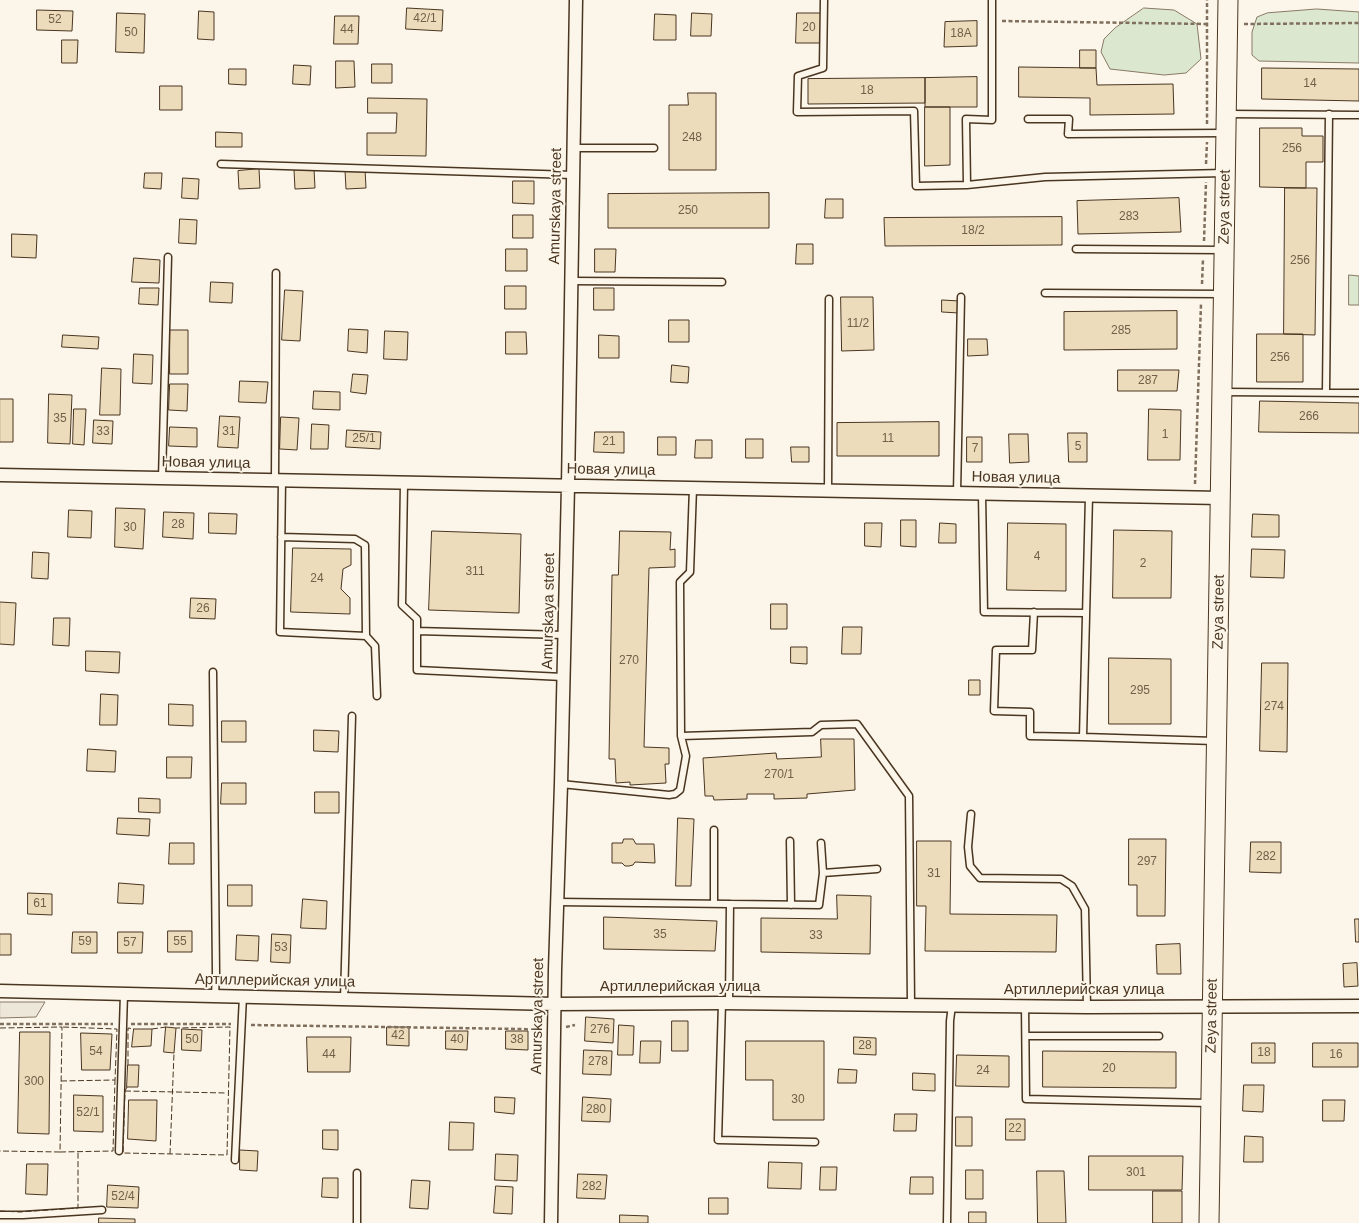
<!DOCTYPE html>
<html>
<head>
<meta charset="utf-8">
<style>
  body { margin:0 }
  canvas { display:block; background:#fbf6e9 }
</style>
</head>
<body>
<canvas width="1359" height="1223"></canvas>
<script>
const ctx = document.querySelector('canvas').getContext('2d');
ctx.lineJoin = 'round';
function paint(path, color) {
  ctx.fillStyle = color;
  ctx.fill(path, 'evenodd');
}
function stroke(path, color, width, dash) {
  ctx.strokeStyle = color;
  ctx.lineWidth = width;
  ctx.lineCap = dash ? 'butt' : 'round';
  ctx.setLineDash(dash || []);
  ctx.stroke(path);
}
function write(font, color, halo, rows, align = 'center') {
  ctx.font = font + ' Helvetica,sans-serif';
  ctx.lineWidth = 4;
  ctx.setLineDash([]);
  ctx.textBaseline = 'middle';
  ctx.strokeStyle = halo;
  ctx.fillStyle = color;
  for (const [text, x, y, turn = 0] of rows) {
    ctx.save();
    ctx.translate(x, y);
    ctx.rotate((+turn || 0) * Math.PI / 180);
    ctx.textAlign = isNaN(turn) ? turn : align;
    if (halo) ctx.strokeText(text, 0, 0);
    ctx.fillText(text, 0, 0);
    ctx.restore();
  }
}
const green = new Path2D(`
  M1144 8 1174 10 1197 24 1201 59 1186 73 1164 75 1110 69 1101 52 1104 39 1115 28Z
  M1317 9 1359 12V63L1259 61 1252 55V32L1257 17 1267 13Z
  M1349 275 1359 276V305H1349Z`);
paint(green, '#dce7d0');
stroke(green, '#887966', 1);
const parking = new Path2D(`
  M0 1002H45L36 1017 0 1018Z`);
paint(parking, '#ede7d9');
stroke(parking, '#887966', 1);
const building = new Path2D(`
  M407 8 443 10 442 31 406 29Z
  M37 10 73 11 72 31 37 30Z
  M199 11 214 12V40L198 39Z
  M117 13 145 14 144 53 116 52Z
  M692 13 712 14 711 36H691Z
  M797 13H822V43H796Z
  M655 14 676 15V40H654Z
  M335 16H359L358 44H334Z
  M977 21V46L944 47 945 22Z
  M62 40H78L77 63H62Z
  M1080 50H1096V68H1080Z
  M336 61H354L355 87 336 88Z
  M372 64H392V83H372Z
  M294 65 311 66 310 85 293 84Z
  M1019 67 1096 68 1097 85 1173 84 1174 114 1090 115V98L1019 97Z
  M1262 68 1359 69V101L1262 99Z
  M229 69H246V85L229 84Z
  M977 77V107H925V78Z
  M925 78V103L808 104V79Z
  M160 86H182V110H160Z
  M688 93H716V170H669V105H688Z
  M368 98 427 99 426 156 367 155V133H396L397 113H368Z
  M925 107H950V165L925 166Z
  M1260 128H1302V136H1323V162H1306V188L1260 187Z
  M216 132 242 133V147H216Z
  M259 169 260 188 239 189 238 171Z
  M314 169 315 188 295 189 294 170Z
  M365 169 366 188 346 189 345 170Z
  M145 173H162L161 189 144 188Z
  M183 178 199 179 198 199 182 198Z
  M513 181H534V204L513 203Z
  M1285 188H1317L1315 335 1284 334Z
  M769 193V228H608V194Z
  M1179 198 1181 232 1078 234 1077 201Z
  M826 199H843V218H825Z
  M513 215H533V238H513Z
  M1062 217V245L885 246 884 218Z
  M180 219 197 220 196 244 179 243Z
  M12 234 37 235 36 258 12 257Z
  M797 244H813V264H796Z
  M506 249H527V271H506Z
  M595 249H616L615 272H595Z
  M134 258 160 260 159 283 132 282Z
  M211 282 233 283 232 303 210 302Z
  M505 286H526V309H505Z
  M140 288H159L158 305 139 304Z
  M594 288H614V310H594Z
  M285 290 303 291 300 341 282 340Z
  M841 297H873L874 350 842 351Z
  M942 300 960 301 959 313 942 312Z
  M1177 311V349L1064 350V312Z
  M669 320H689V342H669Z
  M349 329 368 330 367 353 348 351Z
  M170 330H188V374H170Z
  M385 331 408 332 407 360 384 359Z
  M506 332H526L527 354H506Z
  M1257 334H1303V382H1257Z
  M63 335 99 337 98 349 62 347Z
  M599 335 619 336V358H599Z
  M968 339H987L988 355 968 356Z
  M134 354 153 355 152 384 133 383Z
  M672 365 689 367 688 383 671 382Z
  M102 368 121 369 120 415H100Z
  M1118 370H1179L1177 391H1118Z
  M353 374 368 375 366 394 351 392Z
  M240 381 268 382 266 403 239 402Z
  M170 384H188L187 411 169 410Z
  M314 391 340 392V410L313 409Z
  M49 394 72 395 70 444 48 443Z
  M0 399H13V442H0Z
  M1260 401 1359 403V433L1259 432Z
  M74 409H86L84 445 73 444Z
  M1149 409 1181 410 1180 460H1148Z
  M220 416 240 417 238 448 218 447Z
  M281 417 299 418 297 450 280 449Z
  M94 420 113 421 112 444 93 443Z
  M939 422V456H837V423Z
  M312 424 329 425 328 449H311Z
  M170 427 197 428V447L169 446Z
  M347 430 381 432 380 449 346 447Z
  M595 432H624V453L594 452Z
  M1068 433H1087V462H1069Z
  M1009 434H1028L1029 462 1010 463Z
  M658 437H676V455H658Z
  M967 437H982V462H967Z
  M746 439H763V458H746Z
  M696 440H712V458H695Z
  M791 447H809V462H792Z
  M116 508 145 509 143 549 115 547Z
  M69 510 92 511 91 538 68 537Z
  M164 512 194 513 193 539 163 537Z
  M209 513 237 514 236 534 209 533Z
  M1253 514 1279 515V537H1252Z
  M901 520H916V547L901 546Z
  M865 523H882L881 547 865 546Z
  M940 523 956 524V543H939Z
  M1008 523 1066 524V591L1007 590Z
  M1114 530 1172 531 1171 598H1113Z
  M432 531 521 534 519 613 429 610Z
  M620 531 671 532 670 550 675 549V567L649 568 644 747 669 748V764H665L666 783 630 785V782L616 783 615 759H609L612 575H618Z
  M293 548 351 549V565L343 569 341 589 350 598V614L291 612Z
  M1252 549 1285 550 1284 578 1251 577Z
  M33 552 49 553 48 579 32 578Z
  M191 598 216 599 215 619 190 618Z
  M0 602 16 603 14 645 0 644Z
  M771 604H787V629H771Z
  M54 618H70L69 646 53 645Z
  M843 627H862L861 654H842Z
  M791 647H807V664L791 663Z
  M86 651 120 652 119 673 86 671Z
  M1109 658 1171 659V724H1109Z
  M1262 663H1288L1287 752 1260 751Z
  M969 680H980V695H969Z
  M101 694 118 695 117 725H100Z
  M169 704 193 705V726L169 725Z
  M222 721H246V742H222Z
  M314 730 339 731 338 752 314 751Z
  M821 739H854L855 790 807 794V798L774 799V794H747V799L714 800 713 796H705L703 758 776 753 777 759 821 757Z
  M88 749 116 751 115 772 87 771Z
  M167 757H192L191 778H167Z
  M222 783H246V804H221Z
  M315 792H339V813H315Z
  M139 798 160 799V813L139 812Z
  M118 818 150 819 149 836 117 834Z
  M678 818 694 819 691 886H676Z
  M624 839H633L636 844H654L655 863 635 862 633 865 629 866H625L622 863H612V843H622Z
  M1129 839H1166L1165 916H1137V885H1129Z
  M917 841H951L950 914 1057 915 1056 952 925 951 926 906H917Z
  M1251 842H1281V873L1250 872Z
  M170 843H194V864H169Z
  M119 883 144 885 143 904 118 903Z
  M228 885H252V906H228Z
  M28 893 52 894V915L28 914Z
  M837 895 871 896 870 954 761 952V918L837 919Z
  M303 899 327 901 326 929 301 928Z
  M604 917 717 921 715 951 604 949Z
  M1355 919H1359V942H1356Z
  M168 931H192V952H168Z
  M73 932H97V953H72Z
  M118 932H143L142 953H118Z
  M0 934H11V955H0Z
  M272 934 291 935 290 963 271 962Z
  M237 935 259 936 258 961 236 960Z
  M1180 944 1181 974H1157L1156 945Z
  M1357 963 1358 986 1344 987 1343 964Z
  M586 1017 614 1019 613 1043 585 1041Z
  M672 1021H688V1051H672Z
  M619 1025 634 1026 633 1055H618Z
  M166 1027 176 1028 174 1053 164 1052Z
  M387 1027H409V1046L387 1045Z
  M134 1029H152L151 1046 132 1047Z
  M182 1029 202 1030 201 1051 182 1050Z
  M446 1031H468L467 1050 446 1049Z
  M506 1031H528V1050L506 1049Z
  M20 1032H50L49 1134 18 1133Z
  M81 1033 112 1034 110 1070H82Z
  M307 1037H351L350 1072H308Z
  M854 1037 876 1038V1055L854 1054Z
  M641 1041H661L660 1063H640Z
  M746 1041H824V1120H773V1080H746Z
  M1252 1043H1275V1063H1252Z
  M1313 1043H1358V1067H1313Z
  M584 1050 612 1051 611 1075 583 1074Z
  M1043 1051 1176 1052V1088L1043 1087Z
  M957 1055 1009 1056V1087L956 1086Z
  M128 1065H139L138 1087H127Z
  M839 1069 857 1070 856 1083H838Z
  M913 1073 935 1074V1091L913 1090Z
  M1244 1085H1264L1263 1112 1243 1111Z
  M74 1095 103 1096V1132L74 1131Z
  M495 1097 515 1098 514 1114 495 1112Z
  M583 1097 611 1099 610 1122 582 1121Z
  M129 1100H157L156 1141 128 1139Z
  M1323 1100H1345L1344 1121H1323Z
  M895 1114H917L916 1131H894Z
  M956 1117H972V1146H956Z
  M1006 1119H1025V1140H1006Z
  M450 1122 474 1123 473 1150H449Z
  M323 1130H338V1150L323 1149Z
  M1245 1136 1263 1137V1162H1244Z
  M240 1150 258 1151 257 1171 240 1170Z
  M496 1154 518 1155 517 1181 495 1180Z
  M1089 1156H1183L1182 1190H1089Z
  M769 1162 802 1163 801 1189 768 1188Z
  M27 1164H48L47 1195 26 1194Z
  M821 1167H837L836 1190H820Z
  M966 1170H983V1199H966Z
  M1037 1171H1064L1066 1223H1038Z
  M578 1174 607 1175 605 1199 577 1198Z
  M911 1177H933V1194H910Z
  M323 1178H338V1198L322 1197Z
  M412 1180 430 1181 428 1209 410 1208Z
  M108 1185 139 1187 138 1208 107 1207Z
  M496 1186 513 1187 512 1214 494 1213Z
  M1153 1191H1182V1223H1153Z
  M709 1198H728V1214H709Z
  M969 1212H986V1223H969Z
  M620 1215 648 1216V1223H620Z
  M99 1218 135 1219V1223H99Z`);
paint(building, '#ecdcbc');
stroke(building, '#4a3520', 1);
const lane = new Path2D(`
  M824 0 823 68 798 76 797 112 914 111 916 186 967 185 1045 177 1224 173
  M1228 114 1359 115
  M1028 119H1069L1068 134 1225 133
  M573 148H654
  M221 164 573 175
  M967 185 966 119 992 120V0
  M1076 249 1222 250
  M571 281 722 282
  M1045 293 1222 294
  M1223 392 1359 393
  M1326 392 1329 114
  M162 478 168 257
  M275 480 276 273
  M404 483 402 605 417 619V670L563 677
  M828 491 829 299
  M957 493 961 297
  M982 494 984 612 1086 613
  M1089 496 1083 737 1215 741
  M281 537 355 539 365 545 366 636 280 632 282 480
  M1034 612 1032 650H996L994 711 1030 712V736L1083 737
  M417 631 564 635
  M366 636 375 646 377 696
  M213 672 216 973 215 996
  M681 736 812 732 821 725 857 724 909 796 911 1004
  M561 784 669 795 675 794 680 790 686 756 681 736 680 582 690 572 693 488
  M971 814 968 847 970 866 980 878 1061 879 1072 886 1085 909 1087 1007
  M790 841 791 905
  M821 843 823 873
  M557 902 730 904 729 1003
  M714 904V830
  M730 904 819 905 823 873 877 869
  M344 999 352 716
  M722 1003 718 1140 815 1142
  M1025 1006 1026 1099 1209 1103
  M1026 1036H1159
  M119 1151 124 994
  M235 1160 243 996
  M0 1215H23L102 1210
  M357 1223V1173
  M947 1223 950 1021 952 1005`);
const street = new Path2D(`
  M0 475 1221 498
  M0 991 554 1004 722 1003 1087 1007 1359 1006
  M551 1223 555 970 561 784 568 486 576 0`);
const secondary = new Path2D(`
  M1209 1223 1228 0`);
stroke(lane, '#4a3520', 9);
stroke(street, '#4a3520', 15);
stroke(secondary, '#4a3520', 21);
stroke(new Path2D(`
  M1002 21 1209 24
  M1244 24 1359 23
  M1207 124V0
  M1206 164 1207 142
  M1204 241 1206 182
  M1202 284 1203 259
  M1195 484 1201 304
  M0 1024H113
  M131 1024H231
  M251 1025 523 1029 541 1031
  M566 1027 575 1025`), '#7f6f5c', 2.5, [4, 2.5]);
stroke(lane, '#fbf6e9', 6);
stroke(street, '#fbf6e9', 12);
stroke(secondary, '#fbf6e9', 19);
stroke(new Path2D(`
  M0 1028 62 1027 60 1152 0 1151
  M152 1029 166 1027
  M128 1065V1028L134 1029
  M61 1081 115 1080 117 1029 62 1027
  M127 1087 125 1091 123 1153 227 1155 230 1027 176 1028
  M125 1091 227 1093
  M60 1152 113 1151 115 1080
  M170 1154 174 1053
  M0 1211 20 1212 78 1208V1151`), '#4a3520', 1, [6, 2.5]);
write('12px', '#725f47', null, [
  ["42/1",425,19],
  ["52",55,20],
  ["20",809,28],
  ["44",347,30],
  ["50",131,33],
  ["18А",961,34],
  ["14",1310,84],
  ["18",867,91],
  ["248",692,138],
  ["256",1292,149],
  ["250",688,211],
  ["283",1129,217],
  ["18/2",973,231],
  ["256",1300,261],
  ["11/2",858,324],
  ["285",1121,331],
  ["256",1280,358],
  ["287",1148,381],
  ["266",1309,417],
  ["35",60,419],
  ["33",103,432],
  ["31",229,432],
  ["1",1165,435],
  ["25/1",364,439],
  ["11",888,439],
  ["21",609,442],
  ["5",1078,447],
  ["7",975,449],
  ["28",178,525],
  ["30",130,528],
  ["4",1037,557],
  ["2",1143,564],
  ["311",475,572],
  ["24",317,579],
  ["26",203,609],
  ["270",629,661],
  ["295",1140,691],
  ["274",1274,707],
  ["270/1",779,775],
  ["282",1266,857],
  ["297",1147,862],
  ["31",934,874],
  ["61",40,904],
  ["35",660,935],
  ["33",816,936],
  ["59",85,942],
  ["55",180,942],
  ["57",130,943],
  ["53",281,948],
  ["276",600,1030],
  ["42",398,1036],
  ["50",192,1040],
  ["40",457,1040],
  ["38",517,1040],
  ["28",865,1046],
  ["54",96,1052],
  ["18",1264,1053],
  ["44",329,1055],
  ["16",1336,1055],
  ["278",598,1062],
  ["20",1109,1069],
  ["24",983,1071],
  ["300",34,1082],
  ["30",798,1100],
  ["280",596,1110],
  ["52/1",88,1113],
  ["22",1015,1129],
  ["301",1136,1173],
  ["282",592,1187],
  ["52/4",123,1197]
]);
write('15px', '#4a3520', '#fbf6e9', [
  ["Amurskaya street",556,206,-89],
  ["Zeya street",1225,207,-89],
  ["Новая улица",206,463,1],
  ["Новая улица",611,470,1],
  ["Новая улица",1016,478,1],
  ["Amurskaya street",549,611,-89],
  ["Zeya street",1219,612,-89],
  ["Артиллерийская улица",275,981,1],
  ["Артиллерийская улица",680,987],
  ["Артиллерийская улица",1084,990],
  ["Amurskaya street",538,1016,-89],
  ["Zeya street",1212,1016,-89]
]);
</script>
</body>
</html>
